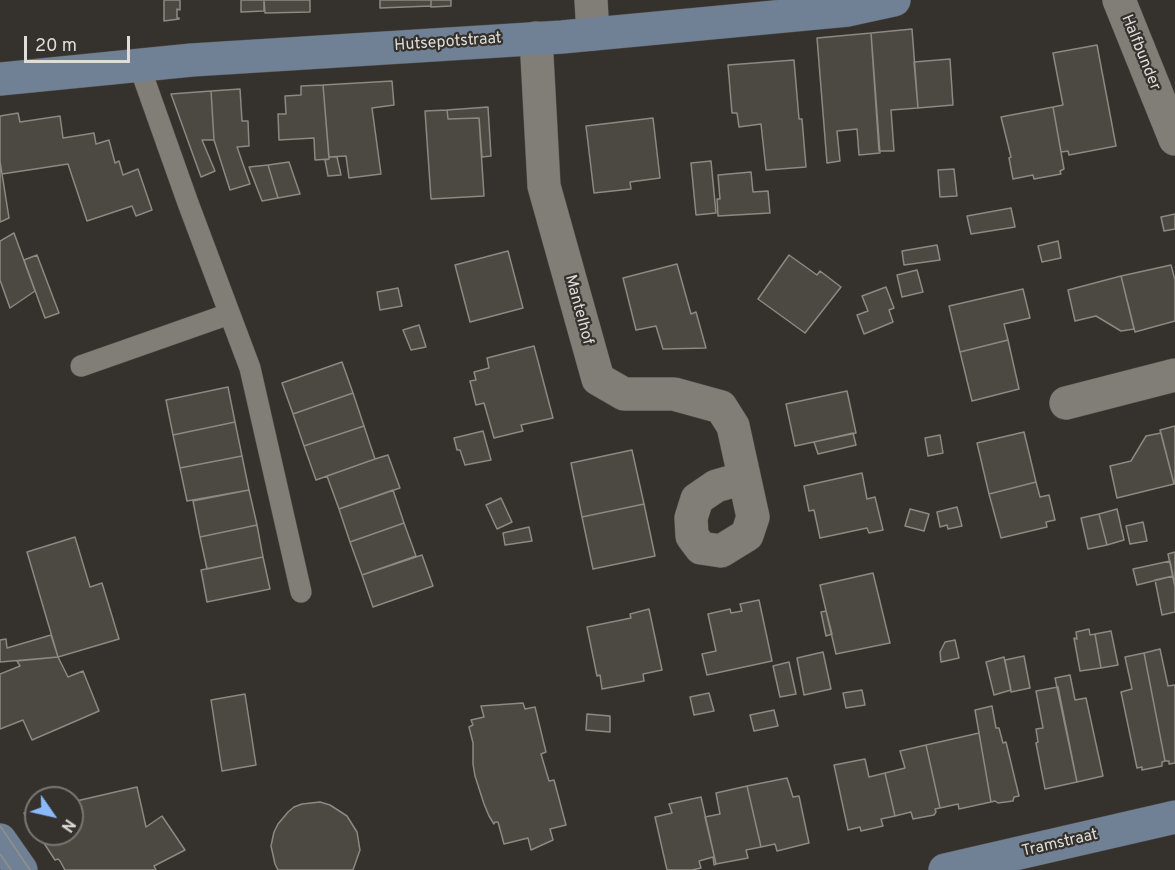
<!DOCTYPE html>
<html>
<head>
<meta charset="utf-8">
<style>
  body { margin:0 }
  #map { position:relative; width:1175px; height:870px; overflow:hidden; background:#35322d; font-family:Overpass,sans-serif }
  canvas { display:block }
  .north { position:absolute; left:24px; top:786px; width:60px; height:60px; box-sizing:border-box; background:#35322d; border:2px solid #797672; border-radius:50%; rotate:124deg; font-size:16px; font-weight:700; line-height:24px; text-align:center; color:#dfddd9 }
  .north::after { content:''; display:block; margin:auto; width:21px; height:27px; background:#8abafc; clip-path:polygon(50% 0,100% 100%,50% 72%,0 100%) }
  .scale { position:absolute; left:24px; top:36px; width:106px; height:27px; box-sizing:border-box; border:3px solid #dfddd9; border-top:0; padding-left:8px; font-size:18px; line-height:21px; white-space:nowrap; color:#dfddd9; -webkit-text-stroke:4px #35322d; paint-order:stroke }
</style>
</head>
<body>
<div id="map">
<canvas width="1175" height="870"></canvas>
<div class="north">N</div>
<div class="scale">20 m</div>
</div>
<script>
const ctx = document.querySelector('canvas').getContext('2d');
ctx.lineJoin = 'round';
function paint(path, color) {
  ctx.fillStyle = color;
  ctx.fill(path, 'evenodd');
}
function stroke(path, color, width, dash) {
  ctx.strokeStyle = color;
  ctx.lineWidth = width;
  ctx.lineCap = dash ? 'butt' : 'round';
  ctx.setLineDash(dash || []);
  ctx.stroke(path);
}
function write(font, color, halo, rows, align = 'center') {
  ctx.font = font + ' Overpass,sans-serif';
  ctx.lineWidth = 4.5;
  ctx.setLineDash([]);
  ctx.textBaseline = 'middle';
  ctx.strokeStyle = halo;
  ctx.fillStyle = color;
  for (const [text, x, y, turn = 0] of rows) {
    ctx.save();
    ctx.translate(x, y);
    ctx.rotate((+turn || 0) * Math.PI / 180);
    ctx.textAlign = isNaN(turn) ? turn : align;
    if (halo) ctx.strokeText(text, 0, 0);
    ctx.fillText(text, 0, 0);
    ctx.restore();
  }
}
const building = new Path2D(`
  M164 0H180V10L177 9V18H179V19L164 21Z
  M241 0H264V11L241 12Z
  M264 0H310V12L265 13Z
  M380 0H431V6L380 8Z
  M431 0H451V6L431 7Z
  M912 29 918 108 891 110 894 151H879L871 33Z
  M871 33 880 153 859 155 857 129 837 131 840 161 827 163 817 38Z
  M1097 45 1116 146 1069 155 1068 151 1061 152 1053 107 1063 105 1053 53Z
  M950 59 953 105 918 108 914 62Z
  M794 60 799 119H802L806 167 766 170 761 124 739 127 737 113H732L728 65Z
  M392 81 394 105 372 108 381 174 349 178 346 156 329 157 323 85Z
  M323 85 329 159 315 160 314 138 279 140 278 114H286L285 96 301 95V86Z
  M240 89 242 121H248L249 146 237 147 250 184 230 190 214 140 211 91Z
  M211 91 214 140H202L215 171 201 177 171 94Z
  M488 107 491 156 482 157 479 118 448 119 447 110Z
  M1053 107 1064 169 1060 171 1061 174 1034 179 1033 175 1013 179 1009 158 1011 157 1001 117Z
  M447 110 448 119 479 118 484 196 431 199 425 111Z
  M18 113 20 122 60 116 63 138 94 133 96 144 109 140 115 163 119 161 123 175 138 169 152 210 136 216 132 206 87 221 68 164 2 174 0 161V116Z
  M653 118 660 178 630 182 631 189 594 193 586 126Z
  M329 157H337L341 175 328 176 325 160 329 159Z
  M0 161 9 218 0 222Z
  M711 161 716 213 696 215 691 163Z
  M289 162 300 194 278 198 268 165Z
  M268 165 278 198 262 201 249 167Z
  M954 169 957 196 940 197 938 170Z
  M751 172 753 192 768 191 770 213 718 216 717 199H720L718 175Z
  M1011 208 1015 227 971 234 967 216Z
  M1175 214V229L1164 231 1161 217Z
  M14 233 35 291 10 308 0 280V241Z
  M1058 241 1061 258 1042 262 1038 246Z
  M937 245 940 260 904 265 902 251Z
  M508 251 523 308 470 322 455 265Z
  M37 255 59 313 45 318 24 260Z
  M789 255 817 275 820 271 841 287 805 333 758 299Z
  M677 264 691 314 696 312 706 348 663 349 656 326 636 330 623 278Z
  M1171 265 1175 280V321L1135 332 1121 276Z
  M917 270 923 292 902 297 897 275Z
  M1121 276 1134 329 1121 331 1096 316 1075 321 1068 290Z
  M886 287 894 308 889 310 893 322 864 334 857 315 868 311 862 296Z
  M398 288 402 306 380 310 377 292Z
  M1023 289 1030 318 1004 324 1008 340 960 352 949 306Z
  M419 325 426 347 411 350 403 330Z
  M1008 340 1019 389 972 401 960 352Z
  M534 346 553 418 521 425 523 431 494 438 484 403 476 405 470 381 476 380 474 372 489 368 487 358Z
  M342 362 353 393 293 414 282 383Z
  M228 387 235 422 173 435 166 400Z
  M847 391 856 433 795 446 786 404Z
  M353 393 364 426 304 446 293 414Z
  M235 422 242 456 180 468 173 435Z
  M364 426 375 459 316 480 304 446Z
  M1175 426V484H1174L1160 430Z
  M483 431 491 460 465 465 460 450H457L454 438Z
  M1024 432 1036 482 989 494 977 443Z
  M853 433 856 445 818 454 814 442Z
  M1161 433 1174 484 1117 498 1110 466 1131 461 1146 436Z
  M940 435 943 453 928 456 925 438Z
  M632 450 644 504 582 517 571 463Z
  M388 455 400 488 339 509 327 476 375 459Z
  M242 456 249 490 187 501 180 468Z
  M862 473 867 499 875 497 883 530 869 533 867 528 820 538 814 510 809 511 804 486Z
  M1036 482 1040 497 1049 495 1055 520 1046 522 1047 527 1001 538 989 494Z
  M249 490 257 525 200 537 193 501Z
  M393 490 404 523 350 542 339 509Z
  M501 498 512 522 497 529 486 505Z
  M644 504 655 556 593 569 582 517Z
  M957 507 962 526 948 529 947 525 940 527 937 512Z
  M910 509 929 514 924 531 905 526Z
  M1117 509 1124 540 1107 545 1099 514Z
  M1099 514 1107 545 1088 549 1081 518Z
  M1143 522 1147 541 1130 544 1126 526Z
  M404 523 416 556 362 575 350 542Z
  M257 525 263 557 207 569 200 537Z
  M529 527 532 541 505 545 503 533Z
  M75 537 90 587 102 583 119 639 58 657 27 552Z
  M1175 552V587L1168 554Z
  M422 555 433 586 373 607 362 575Z
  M263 557 270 589 207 602 201 570Z
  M1170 561 1173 576 1137 585 1133 569Z
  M873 573 890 643 836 654 820 585Z
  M1173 576 1175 587V612L1162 615 1155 580Z
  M759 600 772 661 707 675 702 654 716 651 708 614 730 609 731 613 742 611 740 604Z
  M649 609 662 670 643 674 644 681 602 689 600 675 597 676 587 627 631 618 630 614Z
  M826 611 832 634 826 636 821 612Z
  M1089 629 1090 635 1095 634 1101 668 1080 671 1074 638 1077 639 1076 632Z
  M1111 631 1118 665 1101 668 1095 634Z
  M51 635 58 657 0 662V640L6 639 7 648Z
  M955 640 959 658 941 662 940 652 945 642Z
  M1160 649 1168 686 1175 685V763L1169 764V761H1165L1144 653Z
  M823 652 831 689 804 695 797 658Z
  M1144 653 1165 761 1162 762V766L1142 770V767L1137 768 1121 692 1132 689 1125 657Z
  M1024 656 1030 688 1011 692 1005 660Z
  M58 657 68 677 83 671 99 711 32 740 23 720 0 729V674L20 666 17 661Z
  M1004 657 1011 690 994 695 986 662Z
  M789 662 796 694 780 697 773 666Z
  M1070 675 1075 700 1086 698 1103 776 1077 782 1055 678Z
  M1058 687 1077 782 1045 789 1036 743 1038 742 1036 729 1043 728 1036 691Z
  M862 690 865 705 846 708 843 693Z
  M709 693 714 711 694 715 690 697Z
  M245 694 256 765 222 771 211 700Z
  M523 703 525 709 535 707 546 752 541 754 549 781 554 780 566 825 550 829 553 840 531 850 528 838 504 844 498 822H495L494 824 489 816 484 804 475 776 473 764V743L469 727 473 725 471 720 484 717 481 706Z
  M992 706 996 728H999L1003 743 1006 742 1019 796 1014 797 1013 801 998 803 995 801 991 802 975 710Z
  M774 710 778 726 754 731 750 715Z
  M587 714 610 716V732L586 730Z
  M979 733 991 802 959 809 958 804 940 808 926 745Z
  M926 745 940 808 935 809 936 812 934 815 913 819 911 812 895 816 885 773 905 768 900 751Z
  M865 759 869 777 885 773 895 816 881 819 883 826 861 831 860 827 848 830 834 765Z
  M787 778 793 797 799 796 809 843 777 851 775 844 761 847 747 786Z
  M747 786 761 847 746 850 748 858 716 864 705 817 720 814 716 793Z
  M137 787 146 827 162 816 185 850 154 866 156 870H65L60 861 58 859 55 860 38 834H72V802Z
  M701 797 716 864 714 865 713 857 699 861 701 868 692 870H667L655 817 672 813 669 804Z
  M320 802 330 805 347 816 357 832 360 850 353 870H278L275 864 271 846 274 832 278 824 288 812 294 807 302 804Z
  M36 810V831L24 813Z`);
paint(building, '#4c4943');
stroke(building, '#8c8882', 1.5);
const lane = new Path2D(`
  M139 65 188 203 250 368 301 592
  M81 366 229 314`);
const street = new Path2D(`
  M591 0 593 34
  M1119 0 1175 139
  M536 38 544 186 598 379 624 394H674L721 407 733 426 753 517 747 535 721 551 701 548 692 536 691 518 697 499 716 486 744 478
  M1066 403 1175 375`);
const secondary = new Path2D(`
  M0 79 192 60 562 37 848 10 894 0
  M0 840 21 870
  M945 870 1175 817`);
stroke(lane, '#53514c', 22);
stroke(street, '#53514c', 34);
stroke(secondary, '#53514c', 34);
stroke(lane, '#817e78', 21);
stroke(street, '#817e78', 33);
stroke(secondary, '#718195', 33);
stroke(new Path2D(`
  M0 826 30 870
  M0 854 11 870`), '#918f8b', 1.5);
write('16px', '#dfddd9', '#35322d', [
  ["Hutsepotstraat",448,43,-4],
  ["Halfbunder",1140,53,68],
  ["Mantelhof",578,310,75],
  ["Tramstraat",1060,844,-13]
]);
</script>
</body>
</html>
